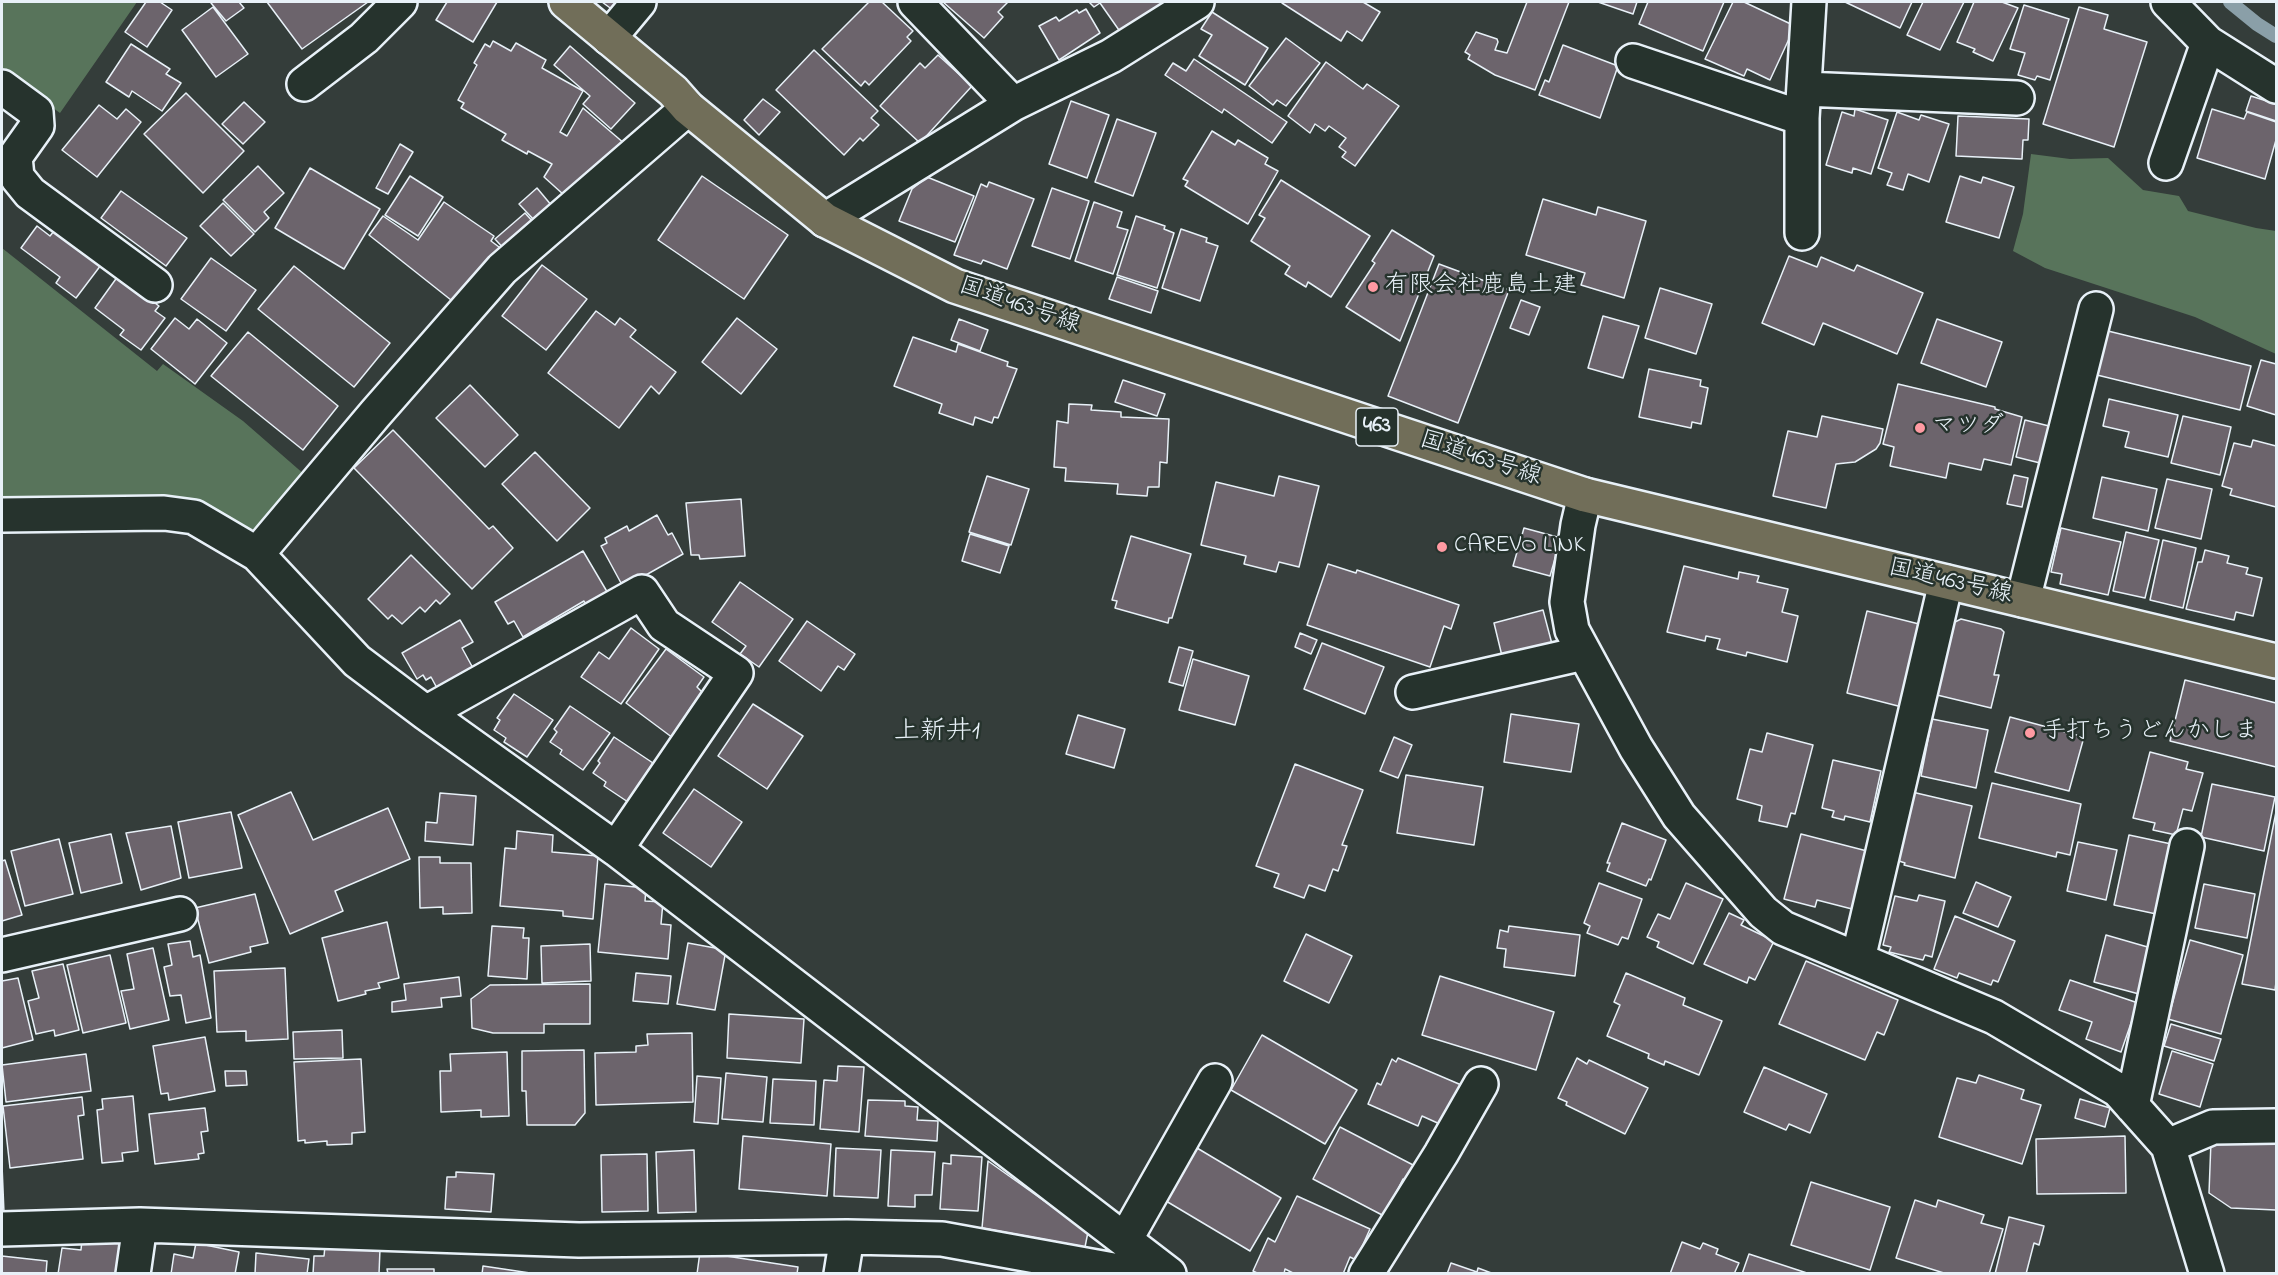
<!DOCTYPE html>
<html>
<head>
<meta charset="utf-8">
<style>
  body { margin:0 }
  #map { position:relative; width:2278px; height:1275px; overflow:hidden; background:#343d3a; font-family:"Indie Flower",sans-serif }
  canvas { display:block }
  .frame { position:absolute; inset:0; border:3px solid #e8f1f8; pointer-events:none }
</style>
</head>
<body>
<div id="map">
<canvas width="2278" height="1275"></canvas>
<div class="frame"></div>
</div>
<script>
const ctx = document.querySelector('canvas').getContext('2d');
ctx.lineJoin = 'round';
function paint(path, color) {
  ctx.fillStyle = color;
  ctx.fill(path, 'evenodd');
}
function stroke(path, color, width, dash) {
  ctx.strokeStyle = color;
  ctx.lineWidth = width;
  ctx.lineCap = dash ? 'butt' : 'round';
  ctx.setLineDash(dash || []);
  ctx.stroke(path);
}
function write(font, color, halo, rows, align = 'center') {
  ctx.font = font + ' "Indie Flower","Klee One",sans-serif';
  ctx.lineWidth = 5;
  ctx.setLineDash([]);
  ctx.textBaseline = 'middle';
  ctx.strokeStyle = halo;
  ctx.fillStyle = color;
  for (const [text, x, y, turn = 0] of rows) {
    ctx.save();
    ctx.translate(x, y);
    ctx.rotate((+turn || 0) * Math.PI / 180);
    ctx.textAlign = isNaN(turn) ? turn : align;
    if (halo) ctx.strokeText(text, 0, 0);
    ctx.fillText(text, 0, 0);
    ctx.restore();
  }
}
paint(new Path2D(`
  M2 2H137L60 113 2 71Z
  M2031 154 2070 159 2108 158 2143 190 2179 196 2188 211 2256 228 2276 231V354L2195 317 2045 268 2013 251 2023 214Z
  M2 248 157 371 163 364 243 421 305 475 266 522 251 530 193 498 45 503 2 500Z`), '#58745b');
stroke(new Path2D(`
  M2230 2 2257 24 2276 36`), '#8a9fa8', 14);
const building = new Path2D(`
  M146 2H160L172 10 147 47 125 32Z
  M213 2H239L244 8 226 21 211 3Z
  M267 2H368L302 49Z
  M447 2H497L473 42 436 20Z
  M602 2H627L617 13Z
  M869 2H882L913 31 907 37 911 41 869 85 865 81 861 86 822 49Z
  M943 2H1008L998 12 1003 17 984 38Z
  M1089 2H1165L1121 33 1100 3 1094 7Z
  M1283 2H1363L1380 12 1362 41 1347 31 1341 41 1282 3Z
  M1527 2H1569L1535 90 1495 75 1468 59 1470 55 1465 52 1476 32 1497 39 1498 42 1495 50 1507 53Z
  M1598 2H1637L1633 14Z
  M1648 2H1724L1703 51 1639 24Z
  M1733 2H1744L1795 26 1770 80 1747 69 1744 76 1705 59Z
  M1845 2H1912L1900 28Z
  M1923 2H1964L1940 50 1907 35Z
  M1974 2H2002L2018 8 1993 61 1973 52 1975 49 1957 42Z
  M2024 5 2069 19 2050 80 2037 76 2035 80 2018 75 2025 53 2010 49Z
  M213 7 248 54 216 77 182 30Z
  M2079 7 2108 15 2104 29 2147 42 2114 147 2043 124Z
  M1086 9 1100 33 1059 60 1039 26 1056 17 1059 21 1077 10 1079 13Z
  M1212 12 1268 48 1245 85 1199 56 1212 35 1201 29Z
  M1286 38 1320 63 1286 106 1277 100 1273 105 1249 86Z
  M493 41 511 51 516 43 546 60 542 68 583 91 560 132 567 136 583 108 625 144 564 195 544 177 552 164 528 151 527 154 502 140 506 134 461 108 464 103 458 100 477 65 474 63 485 44 490 47Z
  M131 44 170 69 166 74 181 83 162 111 132 91 129 97 106 82Z
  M1563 45 1618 66 1600 118 1539 95 1545 80 1549 82Z
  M570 46 635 103 611 129 583 104 590 96 554 65Z
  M814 50 878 111 871 118 879 125 863 141 860 138 844 155 776 90Z
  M938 55 972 86 920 143 880 106 920 63 925 68Z
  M1194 59 1287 122 1272 143 1224 109 1222 113 1165 75 1173 63 1186 71Z
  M1326 62 1363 89 1367 84 1399 106 1355 166 1342 157 1346 152 1339 147 1346 138 1329 126 1325 131 1315 124 1310 133 1288 116Z
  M186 93 244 151 203 193 144 134Z
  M2251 96 2276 104V121L2246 111Z
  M763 99 780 112 759 135 744 120Z
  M1071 101 1109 115 1087 178 1049 164Z
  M244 102 265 122 243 144 222 124Z
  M99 105 117 119 126 109 141 122 97 177 62 150Z
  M1855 109 1888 120 1871 174 1853 168 1852 173 1826 165 1842 112 1854 116Z
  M2212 109 2244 119 2247 112 2276 122V140L2265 179 2197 158Z
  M1897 112 1919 120 1921 115 1949 124 1929 182 1908 174 1903 190 1887 185 1892 173 1878 168Z
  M1958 116 2029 119 2028 140H2023L2022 159 1956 156Z
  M1117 119 1156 133 1133 196 1095 182Z
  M1212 131 1235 145 1238 140 1268 158 1265 164 1278 171 1248 224 1185 186 1188 181 1183 179Z
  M400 144 413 152 388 194 376 188Z
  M258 166 284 193 264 212 269 218 255 232 223 200Z
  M310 168 380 209 344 269 275 228Z
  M410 176 443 197 418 236 385 215Z
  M702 176 788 235 744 299 658 240Z
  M1960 176 1981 183 1983 177 2014 187 1999 238 1946 222Z
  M927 177 974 196 955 242 899 221 912 189Z
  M1281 180 1370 236 1331 297 1308 282 1306 287 1285 274 1290 266 1251 241 1265 218 1259 215Z
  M989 182 1034 199 1007 269 983 260 981 264 954 255 981 184 987 187Z
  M537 188 552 206 535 221 519 204Z
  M1052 188 1089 201 1070 259 1032 246Z
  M121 191 187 238 166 266 101 218Z
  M1543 199 1596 215 1598 207 1646 221 1624 298 1581 285 1585 273 1526 255Z
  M444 202 494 236 491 241 503 250 451 300 369 235 383 216 418 240Z
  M1094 202 1122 212 1117 227 1128 230 1113 274 1075 261Z
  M223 203 254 234 231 256 200 226Z
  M525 213 535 224 505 250 495 239Z
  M1136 216 1165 226 1164 229 1174 233 1157 288 1117 275Z
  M37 226 50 236 54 231 101 265 76 298 56 283 60 277 21 248Z
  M1181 229 1207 238 1206 242 1218 246 1200 301 1162 288Z
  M1392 230 1434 256 1400 341 1346 307 1375 263 1372 261Z
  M1789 256 1817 267 1821 257 1854 271 1857 265 1923 293 1897 354 1823 323 1814 345 1762 323Z
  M211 258 256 290 226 331 181 299Z
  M1439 264 1509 290 1458 423 1388 396Z
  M542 265 587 299 546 350 502 316Z
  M294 266 390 343 354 387 258 309Z
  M118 276 159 306 155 311 165 318 141 350 120 335 124 330 95 308Z
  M1117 277 1158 291 1151 313 1109 299Z
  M1660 288 1712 304 1696 354 1645 338Z
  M1521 300 1540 307 1529 335 1510 328Z
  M596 311 615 325 620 318 636 330 630 337 676 372 659 394 651 386 619 428 548 373Z
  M1603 316 1639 326 1623 378 1588 368Z
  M175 318 189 329 197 319 227 343 195 384 151 349Z
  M737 318 777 349 741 394 702 362Z
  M959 319 988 330 980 351 951 340Z
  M1937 319 2002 342 1986 387 1921 363Z
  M2108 331 2251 366 2240 410 2097 375Z
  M248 332 338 406 303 450 211 376Z
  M913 337 956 352 958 344 1008 362 1007 366 1017 369 998 418 994 417 992 423 975 417 973 425 939 413 942 404 894 386Z
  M2261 360 2276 364V415L2247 406Z
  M1649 369 1701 380 1700 386 1708 388 1701 424 1692 422 1691 428 1639 417Z
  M1123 380 1165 394 1157 416 1115 402Z
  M1898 384 1995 407V409L2022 417 2011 465 1984 459 1981 470 1949 463 1946 478 1890 466 1894 447 1883 444Z
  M470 385 518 435 485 467 436 418Z
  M2109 399 2178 415 2168 457 2125 447 2129 432 2103 426Z
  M1069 404 1092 405 1091 410 1121 412V417L1169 419 1167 463 1160 462 1159 487H1148L1147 496 1117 494 1118 484 1065 481 1066 468 1054 467 1057 421 1068 423Z
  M1822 416 1883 429 1880 443 1876 449 1855 462 1836 464 1826 508 1773 496 1788 431 1817 437Z
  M2183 416 2231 427 2220 475 2171 463Z
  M2025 420 2049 426 2040 463 2016 457Z
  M393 430 489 529 493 526 513 548 472 589 354 468Z
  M2253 440 2276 446V507L2230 495 2232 489 2222 486 2234 443 2251 447Z
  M535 452 590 508 557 541 502 484Z
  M2014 475 2028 478 2022 507 2007 504Z
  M987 476 1029 489 1011 545 969 532Z
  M1279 476 1319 486 1299 567 1279 562 1276 572 1244 564 1246 556 1201 545 1216 482 1274 496Z
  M2102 477 2157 489 2148 531 2093 518Z
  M2167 479 2212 489 2201 539 2155 528Z
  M741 499 745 556 700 559 699 555H691L686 503Z
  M657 515 668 535 672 533 683 554 630 584 628 580 621 583 601 546 607 543 605 538 627 526 629 531Z
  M1524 528 1561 538 1550 576 1513 566Z
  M2061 528 2121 542 2108 595 2060 584 2062 574 2051 572Z
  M2126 532 2159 540 2145 598 2113 591Z
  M970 534 1009 546 1000 573 962 561Z
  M1131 536 1191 554 1172 618H1169L1168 623 1115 608 1117 601 1112 600Z
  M2163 540 2196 548 2183 608 2150 600Z
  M2205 550 2229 556 2227 563 2248 568 2246 574 2262 578 2253 616 2236 612 2234 620 2186 609 2198 562H2202Z
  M583 551 609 595 588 608 584 601 523 637 514 621 508 624 495 602Z
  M411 555 450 594 440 604 436 600 425 612 420 607 402 624 392 615 388 619 368 599Z
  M1328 564 1356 573 1357 570 1459 605 1451 629 1444 626 1430 667 1307 625Z
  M1684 566 1738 579 1739 572 1759 576 1757 582 1788 589 1782 612 1798 616 1787 662 1747 652 1746 656 1717 649 1720 639 1706 636 1705 641 1667 632Z
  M740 582 793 619 759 667 740 654 746 646 712 622Z
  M1543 610 1552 644 1502 656 1494 623Z
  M1867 611 1923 625 1902 707 1847 693Z
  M1961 619 2001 629 2004 632 1994 675H1999L1991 708 1937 695 1953 623Z
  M460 620 473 642 462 648 474 670 438 690 431 677 426 680 423 675 417 679 402 653Z
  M807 621 855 654 844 670 838 666 821 691 779 661Z
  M631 628 659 649 621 704 581 677 599 652 609 659Z
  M1300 633 1317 640 1311 654 1295 647Z
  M1322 643 1384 667 1365 714 1304 689Z
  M1179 647 1193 651 1183 686 1169 682Z
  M666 649 704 677 697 687 702 692 687 713 690 715 673 738 626 703Z
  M1193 659 1249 676 1235 725 1179 710Z
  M2185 680 2276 703V767L2170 741Z
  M514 694 553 720 527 757 504 742 506 738 494 730 500 720 497 718Z
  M753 704 803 736 767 789 718 756Z
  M570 706 610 733 583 770 560 754 562 750 550 742 557 732 554 729Z
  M1511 714 1579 724 1571 772 1504 762Z
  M1078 715 1125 729 1114 768 1066 754Z
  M2010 717 2084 737 2069 791 1995 772Z
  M1932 719 1988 730 1976 788 1921 776Z
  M1767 733 1813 745 1795 814 1791 813 1787 827 1759 821 1762 806 1737 799 1750 749 1762 752Z
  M614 737 653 763 628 802 604 786 606 782 593 773 600 763 598 761Z
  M1394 737 1412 745 1398 778 1380 771Z
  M2150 752 2188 762 2186 769 2203 773 2192 811 2183 809 2176 835 2153 830 2155 823 2133 818Z
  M1833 760 1881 771 1870 822 1845 816 1844 820 1832 817 1834 811 1822 808Z
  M1295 764 1363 790 1342 845 1347 846 1338 871 1333 869 1325 891 1309 885 1304 898 1274 887 1279 874 1256 866Z
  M1406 775 1483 787 1474 845 1397 833Z
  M1992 783 2081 804 2070 855 2057 852 2056 857 1979 838Z
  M2212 784 2275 797 2264 851 2201 837Z
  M694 789 742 822 711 867 663 833Z
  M291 792 313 840 388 808 410 859 335 891 343 911 290 934 238 815Z
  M1912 792 1972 806 1955 878 1904 865 1905 863 1896 860Z
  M440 793 476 796 473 845 425 841 426 822 437 823Z
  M231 812 242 868 189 878 178 822Z
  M2276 812V982L2275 990 2242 984Z
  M1622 823 1666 840 1651 880 1649 879 1646 886 1607 871 1610 863H1607Z
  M171 826 181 878 141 890 126 833Z
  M517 831 553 835 552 852 598 856 593 919 563 916V911L500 906 505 848 516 849Z
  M111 834 122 883 81 893 69 843Z
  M1801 834 1867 851 1852 909 1817 900 1815 907 1784 899Z
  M2129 835 2176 845 2161 915 2114 905Z
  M59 839 73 894 25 906 11 851Z
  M2078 842 2117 850 2106 900 2067 891Z
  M419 857H440V863H471L472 913 443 914V907L420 908Z
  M5 860 22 915 2 921V861Z
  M1976 882 2011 897 1998 927 1963 913Z
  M1599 883 1642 899 1628 939 1622 937 1618 945 1587 933 1590 926 1584 923Z
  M1686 883 1723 899 1693 964 1657 947 1659 942 1647 937 1658 914 1670 919Z
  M605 884 646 888 645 901 663 902 661 924 671 925 668 959 598 952Z
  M2204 884 2255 894 2247 938 2195 928Z
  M255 894 268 943 250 947 251 952 209 963 195 908Z
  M1919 895 1945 901 1932 957 1925 955 1923 960 1889 952 1891 947 1883 945 1895 896 1917 901Z
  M1729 913 1744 920 1741 925 1774 941 1755 980 1749 977 1747 983 1704 964Z
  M1955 916 2015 941 1998 982 1993 980 1991 985 1959 973 1957 978 1934 969Z
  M387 922 399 978 378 983 380 988 365 991 366 994 338 1001 322 938Z
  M492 926 524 928 523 938H529L527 979 488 976Z
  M1509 926 1580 935 1575 976 1504 967 1506 949 1497 948 1500 930 1508 932Z
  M1306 934 1352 956 1329 1003 1284 981Z
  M2106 935 2151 948 2139 994 2094 982Z
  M2190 940 2243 955 2221 1034 2168 1019Z
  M190 941 193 957 200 955 211 1018 186 1023 181 995 170 996 164 967 172 965 168 944Z
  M688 943 726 950 715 1010 677 1004Z
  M590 944 591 981 542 983 541 946Z
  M153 948 169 1020 130 1029 121 991 134 989 127 954Z
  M110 955 126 1023 83 1033 67 965Z
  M1806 961 1898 1000 1884 1035 1877 1032 1865 1060 1779 1024Z
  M63 964 79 1030 55 1036 54 1030 36 1034 28 1001 39 998 32 971Z
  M285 968 288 1039 246 1041V1031L217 1032 214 971Z
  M636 973 671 976 668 1004 633 1001Z
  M1626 973 1685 998 1683 1005 1722 1021 1699 1075 1665 1061 1664 1065 1648 1058 1649 1054 1607 1036 1620 1005 1614 1002Z
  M1440 976 1554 1012 1536 1070 1422 1035Z
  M459 977 461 996 441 998 442 1007 392 1012V1002L406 1000 404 984Z
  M18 978 33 1040 2 1048V981Z
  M2070 980 2138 1003 2121 1052 2086 1039 2092 1022 2059 1010Z
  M590 984V1024H544V1033H493L472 1028 471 999 490 985Z
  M729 1014 804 1019 801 1063 727 1058Z
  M2171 1024 2221 1039 2214 1061 2164 1046Z
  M342 1030 343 1058 294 1059 293 1032Z
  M692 1033 693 1102 596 1105 595 1053 636 1052V1046L648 1045 647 1034Z
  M1262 1035 1357 1090 1325 1144 1231 1090Z
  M205 1037 215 1091 169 1100 168 1093 161 1094 153 1046Z
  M584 1050 585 1113 575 1125H527L526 1091H522V1051Z
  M2172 1051 2213 1064 2200 1107 2159 1094Z
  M507 1052 509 1116 481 1117V1110L441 1112 440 1071H451L450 1054Z
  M86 1054 91 1091 6 1102 2 1065Z
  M1398 1058 1466 1087 1442 1125 1422 1116 1418 1126 1368 1104 1377 1083 1381 1085 1392 1059 1396 1062Z
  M1577 1058 1587 1064 1589 1060 1648 1088 1625 1134 1566 1105 1567 1102 1558 1098Z
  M361 1059 365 1132 352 1133V1144L327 1145V1141L305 1143V1140L298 1141 294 1062Z
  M838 1066 864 1067 859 1132 820 1129 824 1080 837 1081Z
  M1764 1067 1827 1094 1810 1133 1789 1124 1786 1130 1744 1112Z
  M225 1071H246L247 1085 226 1086Z
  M726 1073 767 1077 763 1122 722 1119Z
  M1979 1075 2024 1090 2021 1099 2041 1105 2022 1164 1939 1137 1957 1078 1976 1083Z
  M697 1076 721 1078 718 1124 694 1122Z
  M773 1079 816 1081 814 1125 770 1123Z
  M133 1096 138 1151 122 1153 123 1161 102 1163 97 1110 103 1109 102 1099Z
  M82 1097 84 1115 78 1116 83 1159 10 1168 3 1106Z
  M2080 1099 2110 1108 2105 1127 2075 1118Z
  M868 1100 905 1101V1106L918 1107 917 1120 938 1121 937 1141 865 1136Z
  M205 1108 208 1131 201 1132 204 1153 198 1154 199 1159 155 1164 149 1114Z
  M1340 1127 1415 1166 1407 1181 1403 1179 1384 1216 1313 1179Z
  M743 1136 831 1144 827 1196 739 1189Z
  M2125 1136 2126 1193 2037 1194 2036 1139Z
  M2211 1141 2276 1143V1210L2231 1208 2209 1193Z
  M836 1148 881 1150 878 1198 834 1196Z
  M1197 1148 1281 1198 1250 1251 1166 1201Z
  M694 1150 696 1212 658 1213 656 1152Z
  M891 1150 935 1152 932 1195H915V1207L888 1206Z
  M647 1154 648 1211 602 1212 601 1155Z
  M951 1155 982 1157 978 1211 940 1209 943 1163 951 1164Z
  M988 1161 1088 1232 1085 1247 982 1228Z
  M2 1165 4 1213 2 1214Z
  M456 1172 494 1174 491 1212 445 1209 447 1177H456Z
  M1811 1182 1890 1207 1870 1270 1791 1245Z
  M1297 1196 1370 1229 1356 1260 1350 1257 1343 1274H1295L1285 1269 1284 1274H1259L1253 1271 1268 1238 1275 1242Z
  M1915 1200 1936 1207 1938 1200 1984 1215 1981 1223 2003 1229 1989 1274H1947L1896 1258Z
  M2009 1217 2044 1226 2039 1245 2034 1243 2026 1274H1995Z
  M82 1239 120 1243 116 1274H58L62 1248 81 1250Z
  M1682 1242 1700 1249 1703 1243 1718 1249 1716 1254 1739 1263 1734 1274H1670Z
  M196 1243 239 1252 235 1274H171L174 1254 193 1258Z
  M325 1246 380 1249 379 1274H313L314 1256H324Z
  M700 1252 798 1267 797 1274H697Z
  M256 1253 309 1259 307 1274H255Z
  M1749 1254 1810 1274H1742Z
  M2 1256 47 1261 46 1274H2Z
  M1451 1263 1477 1272 1478 1268 1494 1274H1447Z
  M483 1266 537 1274H482Z
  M387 1269H434V1274H388Z`);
paint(building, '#6c646c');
stroke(building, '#e8f1f8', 1.5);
const minor = new Path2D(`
  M915 2 1013 104
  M2168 2 2208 43 2276 86
  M609 38 639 2
  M1633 61 1802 118
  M304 84 364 38 400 2
  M2 87 36 112 37 126 15 157 17 177 30 193 155 285
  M1804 89 2017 98
  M2166 163 2208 43
  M825 220 1013 104 1111 56 1197 2
  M1802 233V118L1809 2
  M1585 495 1578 525 1567 602 1572 630 1636 748 1679 816 1763 912 1783 928 1994 1017 2118 1090 2168 1146 2207 1274
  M2 515 164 513 194 517 257 554 357 661 426 713 616 849 1169 1274
  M257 554 375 414 502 269 688 108
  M2023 600 2096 309
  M1413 692 1584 653
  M426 713 642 592 664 625 736 673 616 849
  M2 955 180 914
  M1858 959 1946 582
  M2132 1106 2187 846
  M2168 1146 2213 1127 2276 1126
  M2 1229 140 1225 579 1240 847 1237 942 1239 1135 1274
  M1125 1240 1215 1081
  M133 1274 140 1225
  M841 1274 847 1237
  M1366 1274 1441 1154 1481 1084`);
const highway = new Path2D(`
  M566 2 673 91 688 108 825 220 955 286 1585 495 2276 661`);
stroke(minor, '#e8f1f8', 38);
stroke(highway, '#e8f1f8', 38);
stroke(minor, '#26332d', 33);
stroke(highway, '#716e59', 33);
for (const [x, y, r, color] of [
  [1373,287,6,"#ff9aa2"],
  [1920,428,6,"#ff9aa2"],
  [1442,547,6,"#ff9aa2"],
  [2030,733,6,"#ff9aa2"]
]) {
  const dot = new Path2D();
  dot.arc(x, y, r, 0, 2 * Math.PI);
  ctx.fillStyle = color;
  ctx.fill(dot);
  stroke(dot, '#26332d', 2);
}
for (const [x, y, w] of [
  [1377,427,42]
]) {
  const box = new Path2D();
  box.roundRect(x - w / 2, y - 19, w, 38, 4.5);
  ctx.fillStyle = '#26332d';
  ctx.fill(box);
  stroke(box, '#e8f1f8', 1.5);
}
write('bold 22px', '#e8f1f8', null, [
  ["463",1377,427]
]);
write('24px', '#e8f1f8', '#26332d', [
  ["有限会社鹿島土建",1385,287],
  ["マツダ",1932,428],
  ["CAREVO LINK",1454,547],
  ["手打ちうどんかしま",2042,733]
], 'left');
write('24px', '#e8f1f8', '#26332d', [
  ["国道463号線",1019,307,19],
  ["国道463号線",1480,460,18],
  ["国道463号線",1950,583,13]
]);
write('26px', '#e8f1f8', '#26332d', [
  ["上新井1",937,734]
]);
</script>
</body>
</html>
